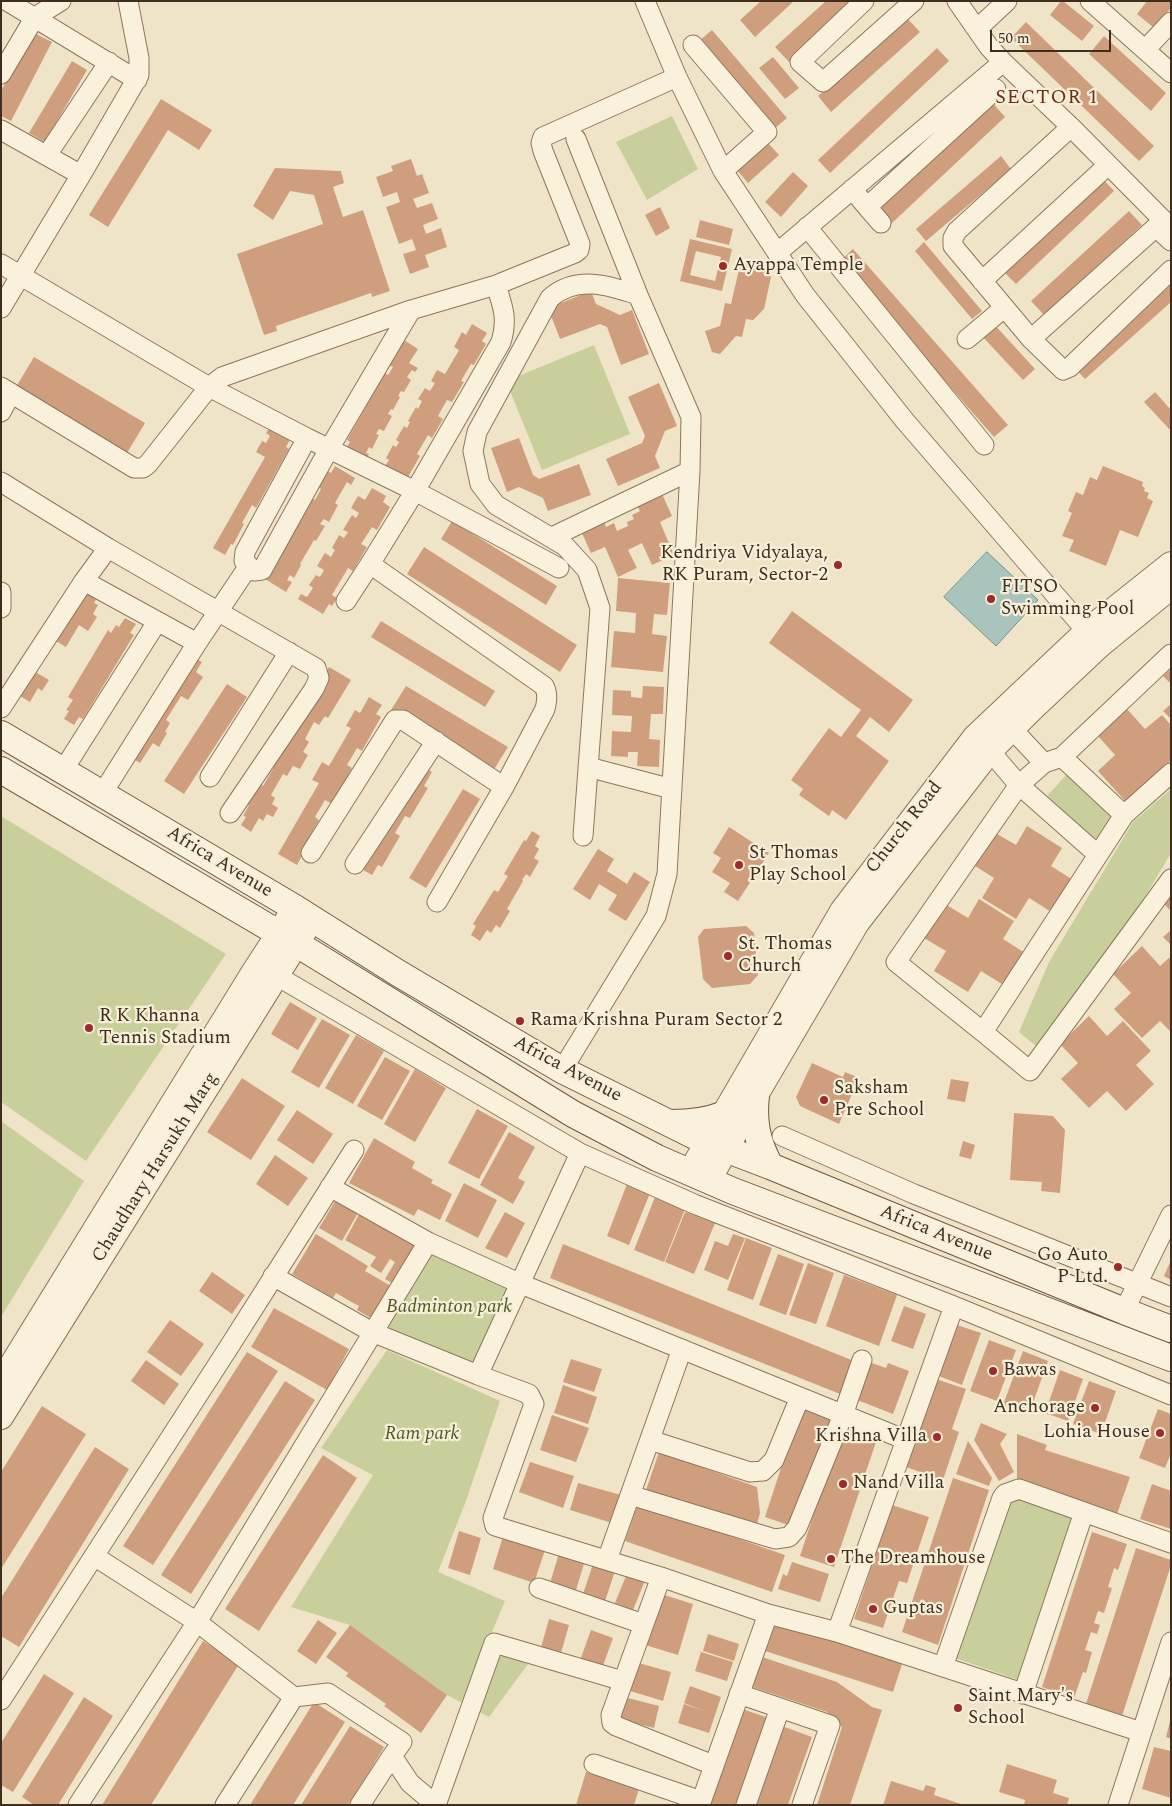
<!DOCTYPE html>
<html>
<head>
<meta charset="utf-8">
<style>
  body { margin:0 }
  #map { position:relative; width:1172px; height:1806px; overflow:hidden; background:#f0e4c8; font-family:Spectral,serif }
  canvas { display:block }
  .frame { position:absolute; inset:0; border:2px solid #3d2e20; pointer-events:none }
  .scale { position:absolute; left:990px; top:30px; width:121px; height:22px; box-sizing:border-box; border:2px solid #3d2e20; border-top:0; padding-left:6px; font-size:15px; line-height:18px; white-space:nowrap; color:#3d2e20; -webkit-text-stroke:4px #f7eed8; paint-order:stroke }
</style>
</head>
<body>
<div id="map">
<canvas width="1172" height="1806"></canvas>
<div class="frame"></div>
<div class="scale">50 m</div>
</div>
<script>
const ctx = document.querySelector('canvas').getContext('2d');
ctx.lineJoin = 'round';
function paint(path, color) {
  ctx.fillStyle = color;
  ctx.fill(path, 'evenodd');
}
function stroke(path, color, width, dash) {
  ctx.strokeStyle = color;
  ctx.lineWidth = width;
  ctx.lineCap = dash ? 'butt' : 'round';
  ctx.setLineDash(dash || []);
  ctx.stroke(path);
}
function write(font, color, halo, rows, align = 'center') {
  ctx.font = font + ' Spectral,serif';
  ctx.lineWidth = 4.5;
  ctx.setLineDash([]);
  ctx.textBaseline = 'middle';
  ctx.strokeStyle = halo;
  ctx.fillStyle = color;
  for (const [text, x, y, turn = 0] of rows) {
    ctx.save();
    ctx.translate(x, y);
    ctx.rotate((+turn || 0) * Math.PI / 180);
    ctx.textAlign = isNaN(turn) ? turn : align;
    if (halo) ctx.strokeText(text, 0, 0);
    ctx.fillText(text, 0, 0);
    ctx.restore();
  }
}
paint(new Path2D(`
  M672 116 698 169 647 200 616 142Z
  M594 345 630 434 542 470 506 381Z
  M1068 773 1116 818 1095 841 1047 796Z
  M1171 789V853L1130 922 1057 1027 1036 1046 1019 1032 1049 962 1133 822Z
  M1 816 226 954 86 1161 1 1102Z
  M1 1121 84 1181 1 1317Z
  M429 1250 511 1289 474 1371 384 1325Z
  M387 1350 500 1401 466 1501 438 1572 505 1601 489 1639 528 1664 489 1717 447 1695 350 1625 291 1607 373 1475 321 1448Z
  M1010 1497 1076 1519 1021 1681 955 1658Z`), '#c9cf9b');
const water = new Path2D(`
  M987 552 1038 600 996 646 944 597Z`);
paint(water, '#a9c4bc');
stroke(water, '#6f938a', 1);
paint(new Path2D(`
  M761 1H794L755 37 740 20Z
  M826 1H856L789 62 775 47Z
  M1061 1H1063L1094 26 1082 41 1050 15Z
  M1147 1H1171V8L1154 28 1137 14Z
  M906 17 920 32 831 112 818 96Z
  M1026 22 1154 146 1139 161 1011 38Z
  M712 30 787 118 774 129 699 41Z
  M32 32 52 42 11 121 1 116V91Z
  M1104 36 1166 93 1151 111 1089 54Z
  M937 48 949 61 830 173 818 160Z
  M773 57 799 88 785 99 759 68Z
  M72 61 87 70 45 142 29 133Z
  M161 99 212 130 199 150 168 130 108 227 89 215Z
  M989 99 1005 117 891 224 875 206Z
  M767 142 779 155 748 183 736 169Z
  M1001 156 1011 169 926 241 916 229Z
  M411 159 417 176 422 174 429 193 413 199 417 208 432 203 438 219 423 225 426 234 441 228 447 247 425 255 429 267 410 274 403 254 416 250 412 239 399 244 386 207 400 202 397 192 383 197 376 177 393 171 391 166Z
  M275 168 341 171 344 183 333 187 343 217 363 210 390 291 372 297 371 293 276 326 277 331 264 335 237 254 323 224 314 195 290 191 273 220 253 206Z
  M793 172 808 186 781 217 765 202Z
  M1101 177 1114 191 1016 284 1003 271Z
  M660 207 670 228 656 236 645 215Z
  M1129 211 1142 225 1044 315 1031 301Z
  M700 220 733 229 729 245 696 237Z
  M690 239 732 249 722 291 680 281ZM696 251 721 257 715 281 690 275Z
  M924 242 982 311 972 319 915 251Z
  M853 249 1008 425 994 437 840 261Z
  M741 261 773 268 764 309 753 320 746 319 742 337 736 336 720 354 712 352 705 331 720 326 725 303 731 304Z
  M1171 281V302L1085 379 1075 368Z
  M591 291 596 304 620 315 632 310 649 354 621 365 607 327 600 324 560 339 548 308Z
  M992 322 1035 369 1023 380 980 334Z
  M472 324 487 333 482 341 486 344 474 365 471 364 461 381 464 382 452 402 447 400 438 416 443 419 432 438 428 435 417 454 420 456 408 477 405 475 400 483 381 472 389 460 386 458 393 445 396 447 399 442 396 440 404 426 407 428 410 422 408 421 416 407 418 409 422 401 418 399 425 388 430 391 435 383 431 381 437 370 445 374 459 350 454 347 462 332 466 335Z
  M404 340 418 349 409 363 418 368 415 372 412 370 407 377 411 380 404 392 401 391 398 396 400 397 393 410 391 409 388 414 392 416 384 431 379 429 376 434 379 435 372 449 369 447 366 453 369 454 364 462 344 451 350 442 347 440 385 373 388 375 393 367 389 365Z
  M34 357 145 423 127 453 16 387Z
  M659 383 677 426 665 431 655 456 660 468 618 486 606 459 642 443 645 436 628 397Z
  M1155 392 1171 410V431L1144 402Z
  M272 424 292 436 286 447 289 449 256 508 252 505 242 523 244 524 233 545 231 544 225 555 213 548 265 457 256 452 262 441 266 443 270 436 266 433Z
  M519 438 533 475 539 479 579 464 591 495 548 511 543 498 519 487 507 492 491 448Z
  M335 466 355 478 351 485 347 482 335 503 338 505 329 522 324 519 320 524 325 526 316 541 314 540 300 564 301 565 294 578 290 575 287 580 292 582 286 592 265 579 278 558 280 545 285 548 294 532 292 531 311 498 315 500 321 489 318 487 327 471 331 473Z
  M1103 466 1143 482 1142 486 1145 488 1144 491 1149 493 1147 498 1153 501 1138 537 1120 530 1106 566 1069 551 1074 540 1062 536 1072 513 1068 511 1076 492 1083 495 1090 477 1097 480Z
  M372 488 386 496 383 502 390 507 377 530 372 527 361 544 367 547 353 571 348 568 332 595 337 598 332 606 329 604 323 614 298 599 301 594 307 597 313 588 309 585 316 575 320 577 324 570 317 566 325 553 331 557 335 550 332 548 339 535 344 538 348 532 343 530 352 515 356 518 359 513 351 508 358 496 365 500Z
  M662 494 672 516 660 522 674 555 652 565 642 543 628 550 637 568 618 577 605 547 591 553 581 531 604 521 606 527 614 523 617 531 628 526 627 522 634 519 632 515 640 511 637 505Z
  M452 521 557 586 546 605 441 539Z
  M424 547 577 645 560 672 407 574Z
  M618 578 670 583 667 615 654 614 652 634 667 636 663 672 611 667 614 631 635 633 636 613 616 611Z
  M90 587 100 593 94 603 98 605 93 614 97 617 88 631 79 625 66 647 56 641Z
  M792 611 913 700 889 732 870 717 856 736 889 761 846 820 832 810 829 816 799 795 803 789 791 780 829 728 841 737 861 710 769 643Z
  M125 618 136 624 130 633 134 635 83 719 79 717 74 725 64 719 69 711 66 710 73 700 68 697 108 630 111 633 116 625 119 627Z
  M381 621 495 691 485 707 371 637Z
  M191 656 202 662 196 672 203 677 188 700 181 696 166 720 170 723 165 732 167 733 159 747 153 743 140 763 132 758Z
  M329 667 351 680 328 718 325 716 319 725 314 722 305 739 309 742 303 752 308 755 300 769 293 766 287 776 283 774 271 795 275 798 272 804 278 808 273 817 267 814 263 821 259 818 251 832 241 825 246 817 243 816 249 805 247 804 261 785 263 786 274 767 272 765Z
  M1171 669V684L1163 676Z
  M32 670 49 680 42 691 38 688 30 702 20 696 27 685Z
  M227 684 247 697 184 794 164 781Z
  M406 686 508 747 493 771 391 710Z
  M643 686 664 687 663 714H651L649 739 660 740 659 767 637 766 638 752H628V757L611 756 612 731 631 732 632 716 612 715 613 690 631 691V697L642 698Z
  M369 697 382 705 376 714 381 717 362 751 357 748 347 765 352 768 332 804 325 800 315 817 319 820 301 851 304 852 297 865 278 854 319 783 312 780 322 762 329 766 351 728 346 726 355 710 360 713Z
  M1171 704V719L1163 711Z
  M1127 709 1145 729 1162 715 1171 725V761L1126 802 1098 771 1115 755 1098 736Z
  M421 766 432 772 424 786 428 788 410 818 405 816 395 833 400 836 382 867 378 865 372 875 363 870Z
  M463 789 480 799 426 888 409 878Z
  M1027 826 1062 848 1051 866 1073 880 1053 913 1029 898 1016 919 982 898 994 878 972 864 992 831 1016 845Z
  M729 827 769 853 738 901 724 892 730 883 712 872 721 858 713 853Z
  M532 831 540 836 535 846 539 849 534 858 539 861 530 877 526 874 522 880 523 881 507 909 510 911 500 928 496 925 491 933 487 930 480 941 471 935 476 926 473 924 494 890 498 892 508 876 504 874 524 840 526 841Z
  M598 849 614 859 607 871 627 884 634 872 650 882 626 921 608 910 617 895 599 884 590 900 573 889Z
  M1171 894V911L1162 902Z
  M979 899 1014 921 1003 939 1025 953 1005 986 981 971 968 992 934 971 946 951 924 938 945 904 968 918Z
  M746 926 754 933 758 975 750 984 712 988 703 979 698 937 704 929Z
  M1171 930V945L1163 937Z
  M1142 946 1160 966 1171 956V1032L1160 1021 1142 1038 1114 1009 1131 993 1113 974Z
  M290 1002 317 1018 298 1050 271 1034Z
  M1089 1016 1107 1036 1123 1021 1151 1051 1136 1065 1154 1084 1126 1111 1107 1091 1089 1108 1061 1079 1078 1063 1060 1044Z
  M322 1019 350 1035 319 1088 291 1072Z
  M356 1035 384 1051 353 1104 325 1088Z
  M385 1057 410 1071 382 1120 357 1106Z
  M812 1063 843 1077 845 1072 859 1078 839 1124 800 1106 796 1097Z
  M415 1069 446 1088 415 1142 384 1124Z
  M242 1078 285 1106 251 1160 207 1132Z
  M951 1079 969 1082 965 1102 947 1099Z
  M477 1109 508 1126 479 1179 448 1163Z
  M297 1110 333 1134 313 1164 277 1140Z
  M1014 1113 1053 1116 1065 1130 1060 1193 1041 1191 1042 1182 1010 1180Z
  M509 1132 535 1147 518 1178 525 1182 513 1204 480 1185Z
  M374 1138 415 1162 412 1168 433 1180 431 1183 452 1194 440 1220 418 1209 414 1216 349 1183Z
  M963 1141 975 1145 971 1159 959 1156Z
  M275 1155 308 1178 288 1206 256 1184Z
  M464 1183 497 1200 478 1238 445 1221Z
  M627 1184 650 1193 629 1245 607 1236Z
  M655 1197 685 1209 664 1262 634 1250Z
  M337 1198 359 1211 342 1241 319 1228Z
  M362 1209 423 1243 397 1286 385 1279 395 1262 390 1259 381 1273 370 1266 376 1257 345 1240Z
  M505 1212 525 1223 507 1258 485 1248Z
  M685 1212 715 1223 694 1274 665 1262Z
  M316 1234 368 1266 365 1271 396 1289 376 1321 357 1310 359 1306 348 1300 336 1293 333 1298 292 1274Z
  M733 1234 745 1238 728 1280 704 1270 715 1241 728 1246Z
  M746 1238 772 1248 753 1300 727 1290Z
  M563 1244 854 1361 840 1394 550 1278Z
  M778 1254 804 1264 786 1315 759 1305Z
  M1171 1260V1280L1164 1276Z
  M808 1263 834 1273 816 1324 789 1315Z
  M212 1272 245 1295 232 1314 199 1291Z
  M844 1275 897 1295 879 1346 826 1326Z
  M904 1306 926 1314 913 1349 891 1341Z
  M274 1308 349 1349 327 1390 251 1347Z
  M170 1320 204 1344 181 1376 147 1352Z
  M954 1324 981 1333 962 1385 936 1375Z
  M989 1340 1016 1350 997 1401 970 1391Z
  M1023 1351 1048 1361 1029 1414 1003 1405Z
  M247 1352 278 1371 153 1565 123 1546Z
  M571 1359 602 1369 594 1392 563 1382Z
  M146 1360 179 1384 164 1405 131 1381Z
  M866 1361 886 1368 888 1363 909 1371 893 1414 852 1398Z
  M1060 1370 1083 1379 1068 1421 1045 1413Z
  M936 1379 966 1389 952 1429 959 1432 943 1480 906 1467Z
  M285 1381 315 1400 191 1594 161 1575Z
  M1089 1381 1116 1391 1101 1434 1073 1424Z
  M563 1385 597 1397 588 1424 554 1413Z
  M42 1406 86 1434 1 1569V1472Z
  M799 1408 834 1421 791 1526 765 1517 781 1468 777 1467Z
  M1158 1409 1171 1414V1453L1165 1468 1139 1458Z
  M552 1415 589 1428 576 1462 540 1450Z
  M981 1423 1007 1434 1000 1444 1014 1472 999 1481 974 1440Z
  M842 1428 877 1439 834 1567 800 1556Z
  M1017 1434 1047 1445 1045 1450 1130 1477 1117 1514 1017 1479Z
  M968 1441 992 1478 989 1486 956 1474Z
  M95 1447 129 1469 19 1647 1 1636V1598Z
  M659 1452 757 1487 760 1513 757 1524 730 1515 728 1520 646 1490Z
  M323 1455 357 1478 259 1631 225 1609Z
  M530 1462 574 1476 563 1508 519 1492Z
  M953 1478 989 1490 938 1645 902 1632Z
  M578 1483 621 1495 612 1523 570 1510Z
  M1152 1484 1171 1491V1529L1140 1519Z
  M638 1504 785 1555 772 1592 625 1541Z
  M892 1505 929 1517 907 1583 899 1581 883 1628 854 1619Z
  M459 1531 481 1538 470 1575 448 1568Z
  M1092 1532 1127 1544 1118 1570 1114 1568 1108 1587 1112 1588 1104 1613 1098 1611 1094 1623 1100 1625 1097 1634 1091 1632 1085 1650 1092 1652 1086 1673 1083 1672 1074 1698 1042 1687Z
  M504 1533 546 1547 534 1583 493 1569Z
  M1136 1548 1171 1560V1565L1122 1716 1086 1704Z
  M560 1550 586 1557 576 1590 550 1583Z
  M594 1561 616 1568 604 1604 582 1597Z
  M792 1562 829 1574 820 1602 778 1589 783 1574 787 1576Z
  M628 1571 646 1578 633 1610 615 1603Z
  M658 1593 693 1604 678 1655 642 1644Z
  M549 1619 569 1625 559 1660 539 1654Z
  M318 1620 337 1633 316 1664 297 1651Z
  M775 1620 903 1661 893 1692 765 1651Z
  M350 1625 447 1695 421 1733 384 1706 386 1704 346 1676 352 1668 348 1673 326 1657Z
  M591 1630 613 1638 600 1674 578 1666Z
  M708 1634 739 1644 734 1661 703 1651Z
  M203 1641 239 1664 151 1805H102Z
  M701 1652 733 1662 727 1681 695 1671Z
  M759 1656 837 1682 872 1707 882 1710 850 1805H817L842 1727 827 1712 749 1686Z
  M635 1662 671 1672 663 1701 627 1690Z
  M44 1674 74 1693 13 1792 1 1785V1743Z
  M690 1686 721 1697 709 1733 678 1723 684 1704 704 1711 684 1703Z
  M84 1697 113 1716 58 1805H34L22 1797Z
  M624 1697 659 1706 654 1728 618 1719Z
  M314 1702 345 1722 293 1805H250Z
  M742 1709 772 1719 743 1805H709Z
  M1170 1721H1171V1739L1166 1737Z
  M350 1726 384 1747 372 1767 348 1805H301Z
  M782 1726 812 1737 788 1805H754Z
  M1154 1747 1171 1751V1798L1142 1789Z
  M1007 1764 1057 1780 1053 1793 1069 1798 1067 1805H1024L1025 1800 999 1792Z
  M586 1772 639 1789 634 1805H576Z
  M891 1781 923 1791 926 1785 936 1788 934 1795 964 1805H883Z`), '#cf9f7d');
const minor = new Path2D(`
  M7 1 137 80
  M645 1 677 77 723 171 805 295 905 421 1095 641
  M864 1 800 62 823 82 914 1
  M957 1 989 47 1003 62 1071 127 1171 228
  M1090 1 1171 73
  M977 29 1007 1
  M693 45 767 132 723 171
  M1145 50 1171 22
  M1 74 35 17 61 1
  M1071 127 957 231 953 238V246L1031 339 1063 370 1070 367 1171 270
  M1 130 81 175
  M47 155 109 62
  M852 189 867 207 996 89
  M867 207 881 223
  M807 227 984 445
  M777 253 1003 62
  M1 264 209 387 307 438 415 491 559 568
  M982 281 1108 165
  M1 308 81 175 139 75V58L128 1
  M967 339 1004 308
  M1031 339 1156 227 1171 241
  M1 387 134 468H143L148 464 209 387 222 377 411 310 496 285 575 253 579 250 580 244 543 151 541 143 543 137 677 77
  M1 412 11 393
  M307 438 245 552 244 561 254 571 262 570 329 449 411 310
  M1 482 108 548 316 668 319 678 314 689 230 813
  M552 537 690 471
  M370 564 544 686C548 694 547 700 545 709L504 787 437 902
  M84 581 197 643
  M1 592V608
  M346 601 370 564 415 491 501 342C508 319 503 307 496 285
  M1 708 84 581 108 548
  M1012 729 1044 763
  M990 751 1019 785 1097 854
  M1062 757 1044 763 1019 785 896 962 983 1032 1124 815 1171 773
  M588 767 672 789
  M62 772 157 622
  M210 777 289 652
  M102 794 197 643 248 567
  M1124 815 1062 757 1171 654
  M583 836 600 608 587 570 565 546 496 505 480 484 473 451 477 432 550 298C576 275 608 285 638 295
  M311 853 395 720H403L504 787
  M355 864 436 741
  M265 969 580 1153 694 1204 954 1306 1171 1395
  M983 1032 1030 1071 1171 879
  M562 1070 656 916 667 874 690 471 691 417 638 295 576 139
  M782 1136 914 1194 1171 1297
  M330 1187 428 1242 521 1284 906 1440
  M273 1276 372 1332 478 1375 529 1394 534 1404 493 1518 495 1526 661 1577 768 1614
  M1124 1311 1171 1215
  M478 1375 580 1153
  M650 1440 750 1472 763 1471 774 1460 800 1397
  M630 1495 775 1539 789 1537 797 1528 843 1415 862 1360
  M94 1556 197 1622 294 1697 328 1693 402 1742 392 1756 410 1783 436 1805
  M607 1560 682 1349
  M661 1577 611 1715 612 1723 616 1726 713 1765
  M539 1588 643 1624
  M837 1632 954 1306
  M943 1667 1002 1498 1005 1494 1019 1489 1171 1543
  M739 1694 830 1725 802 1805
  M1023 1694 1084 1512
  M1 1700 229 1347 354 1150
  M594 1764 701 1801
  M78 1805 197 1622 428 1242
  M225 1805 294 1697
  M360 1805 392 1756
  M436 1805 494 1643 623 1681
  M700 1805 768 1614 837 1632 1141 1732
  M746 1805 780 1708
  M1118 1805 1171 1642`);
const tertiary = new Path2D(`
  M690 1172 842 911 975 737 1087 631 1171 564
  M709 1180 756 1095 857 923 990 751 1033 708 1099 646 1171 587
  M1 1382 253 973 295 908
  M1 1417 312 919`);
const secondary = new Path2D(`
  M1 734 295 908 398 973 562 1070 707 1142 770 1166 1124 1311 1171 1329
  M1 770 297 944 573 1114 657 1158 733 1191 1171 1358
  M756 1095C753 1123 757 1141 770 1166
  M671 1123C689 1123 705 1122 722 1115`);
stroke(minor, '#8d765c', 21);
stroke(tertiary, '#8d765c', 26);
stroke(secondary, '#6f573f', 28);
stroke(minor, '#faf1dc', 19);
stroke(tertiary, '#faf1dc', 24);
stroke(secondary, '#faf1dc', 26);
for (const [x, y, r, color] of [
  [723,266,5,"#9e2a2b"],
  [838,565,5,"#9e2a2b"],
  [991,599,5,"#9e2a2b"],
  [739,865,5,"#9e2a2b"],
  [728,956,5,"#9e2a2b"],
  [520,1021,5,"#9e2a2b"],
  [89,1028,5,"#9e2a2b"],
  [824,1100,5,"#9e2a2b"],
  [1118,1267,5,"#9e2a2b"],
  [993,1371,5,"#9e2a2b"],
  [1095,1408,5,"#9e2a2b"],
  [1160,1433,5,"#9e2a2b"],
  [937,1437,5,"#9e2a2b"],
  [843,1484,5,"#9e2a2b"],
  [831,1559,5,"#9e2a2b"],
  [873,1609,5,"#9e2a2b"],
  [958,1708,5,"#9e2a2b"]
]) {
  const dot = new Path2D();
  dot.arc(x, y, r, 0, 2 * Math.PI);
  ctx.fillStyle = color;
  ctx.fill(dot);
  stroke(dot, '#f7eed8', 2);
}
write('19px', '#3d2e20', '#f7eed8', [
  ["Ayappa Temple",733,266],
  ["Kendriya Vidyalaya,",828,554,"right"],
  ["RK Puram, Sector-2",828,576,"right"],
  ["FITSO",1001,588],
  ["Swimming Pool",1001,610],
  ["St Thomas",749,854],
  ["Play School",749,876],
  ["St. Thomas",738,945],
  ["Church",738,967],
  ["R K Khanna",99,1017],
  ["Tennis Stadium",99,1039],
  ["Rama Krishna Puram Sector 2",530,1021],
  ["Saksham",834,1089],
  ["Pre School",834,1111],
  ["Go Auto",1108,1256,"right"],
  ["P Ltd.",1108,1278,"right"],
  ["Bawas",1003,1371],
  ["Anchorage",1085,1408,"right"],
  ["Lohia House",1150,1433,"right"],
  ["Krishna Villa",927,1437,"right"],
  ["Nand Villa",853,1484],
  ["The Dreamhouse",841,1559],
  ["Guptas",883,1609],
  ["Saint Mary's",968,1697],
  ["School",968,1719]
], 'left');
write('19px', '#3d2e20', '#f7eed8', [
  ["Church Road",905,828,-52],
  ["Africa Avenue",219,863,31],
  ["Africa Avenue",567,1070,28],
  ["Chaudhary Harsukh Marg",156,1168,-58],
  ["Africa Avenue",936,1234,22]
]);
write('italic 19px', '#4d5a26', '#f7eed8', [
  ["Badminton park",449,1308],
  ["Ram park",422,1435]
]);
ctx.letterSpacing = '1px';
write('20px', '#6b2e1e', '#f7eed8', [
  ["SECTOR 1",1047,99]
]);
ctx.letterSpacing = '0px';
</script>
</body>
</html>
